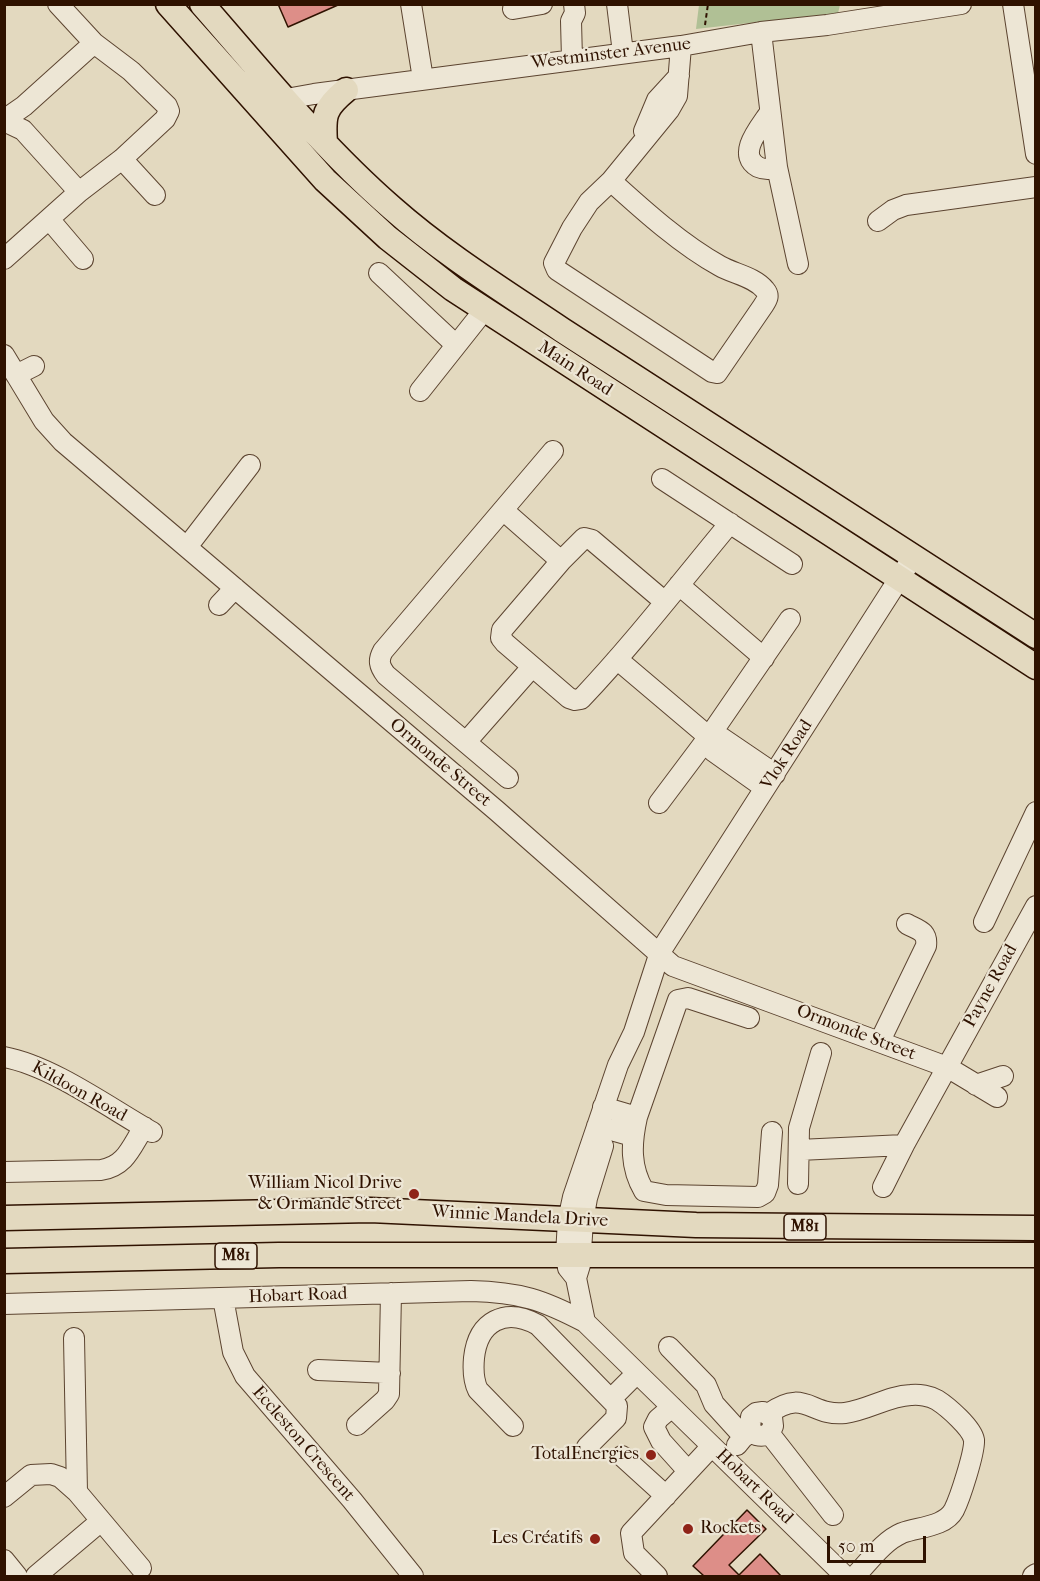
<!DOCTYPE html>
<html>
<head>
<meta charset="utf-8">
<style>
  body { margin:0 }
  #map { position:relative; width:1040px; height:1581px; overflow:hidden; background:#e3d9bf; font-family:"IM FELL French Canon",serif }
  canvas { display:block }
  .frame { position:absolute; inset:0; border:6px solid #2f1200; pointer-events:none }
  .scale { position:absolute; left:827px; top:1536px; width:99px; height:27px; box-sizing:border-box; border:3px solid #2f1200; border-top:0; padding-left:8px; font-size:18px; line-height:21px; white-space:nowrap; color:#2f1200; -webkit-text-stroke:4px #ede6d5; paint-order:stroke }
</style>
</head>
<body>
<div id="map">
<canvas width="1040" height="1581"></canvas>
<div class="frame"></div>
<div class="scale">50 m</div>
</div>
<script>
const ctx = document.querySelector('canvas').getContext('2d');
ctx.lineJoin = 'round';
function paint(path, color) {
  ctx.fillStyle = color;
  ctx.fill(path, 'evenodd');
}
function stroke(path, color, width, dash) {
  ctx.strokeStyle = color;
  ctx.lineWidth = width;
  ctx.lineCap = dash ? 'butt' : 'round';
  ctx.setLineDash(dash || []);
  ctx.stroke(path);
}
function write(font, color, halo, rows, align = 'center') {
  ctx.font = font + ' "IM FELL French Canon",serif';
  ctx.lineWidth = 4.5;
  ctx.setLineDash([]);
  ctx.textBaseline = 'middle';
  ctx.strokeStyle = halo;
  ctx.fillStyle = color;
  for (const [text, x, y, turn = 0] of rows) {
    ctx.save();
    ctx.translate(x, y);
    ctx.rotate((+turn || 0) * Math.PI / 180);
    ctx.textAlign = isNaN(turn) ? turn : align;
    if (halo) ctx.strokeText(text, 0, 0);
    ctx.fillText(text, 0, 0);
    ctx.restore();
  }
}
paint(new Path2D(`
  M699 5V4L840 5 838 13 696 29Z`), '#b0c095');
const building = new Path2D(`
  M278 4H338V5L288 27Z
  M747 1510 766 1529 729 1565 739 1575 760 1554 781 1576H704L693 1566Z`);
paint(building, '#dd8e88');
stroke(building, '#2f1200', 1.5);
const minor = new Path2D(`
  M411 4 423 79
  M617 4 623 53
  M1013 4 1036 154
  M513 9 542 4
  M761 32 777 167 798 264
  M572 59 571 21 575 13 574 4
  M275 108 286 99 314 94 681 46 761 32 827 25 961 4
  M770 112C762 125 735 154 758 167 765 170 770 170 777 167
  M4 120 24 106 94 43
  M4 121 23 130 79 192
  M644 131 657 100 679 76
  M122 159 155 195
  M611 181C644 211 682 245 720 266 734 274 755 277 765 290 770 296 767 300 763 306L717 373 712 372 557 270 554 263 572 228 589 202 611 181 669 110 677 96 681 46
  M49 219 83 259
  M878 221 893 210 906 205 1036 187
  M4 259 79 192 122 159 165 119 169 111 167 106 131 71 94 43 58 4
  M379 273 456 345
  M4 355 44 421 63 442 497 811 673 966 947 1067 997 1097
  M16 375 34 366
  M420 391 485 309
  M662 479 792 564
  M503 510 561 561
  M187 547 250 465
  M679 585 764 658
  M665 602 592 540 584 538 561 561 502 630 501 638 505 643 569 698 575 700 581 699C634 643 681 582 730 523
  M219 605 235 588
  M618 660 709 737 713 751 765 788
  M709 737 722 738 775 774
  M466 742 532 667
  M508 778 386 675C379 666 378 660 383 651L553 451
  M659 803 713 731 790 619
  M984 922 1036 812
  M749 1018 688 998 678 1000 637 1117C631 1144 630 1167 644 1191L666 1195 758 1197 765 1193 768 1185 772 1132
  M880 1041 926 946C928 931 918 930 907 924
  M4 1057C52 1066 108 1107 152 1132
  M976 1085 1003 1076
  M603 1107 637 1117
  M597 1126 632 1136
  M799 1150 904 1145
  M4 1172 101 1170C126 1166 131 1147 144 1127
  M798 1184 799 1128 821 1053
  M883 1187 904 1145 1036 906
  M576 1278 568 1268 566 1255 568 1220 573 1197 618 1065 634 1032 660 952 913 557
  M223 1298 233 1352 245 1376 352 1500 413 1576
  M4 1304 471 1291C520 1292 543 1300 585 1322L845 1576
  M585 1322 576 1278 580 1265 583 1221 587 1198 603 1146
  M74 1338 77 1492
  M669 1347 706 1385 714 1404 744 1437
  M318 1370 390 1373
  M611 1399 637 1373
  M672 1407 658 1419 654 1427 661 1441 688 1471
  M768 1414C806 1387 810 1417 845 1413 868 1410 888 1396 911 1395 919 1394 930 1396 937 1400 948 1407 972 1428 974 1440 975 1452 960 1498 954 1510 945 1527 918 1527 902 1533 883 1541 868 1563 855 1576
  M357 1425 385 1400 389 1394 391 1293
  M513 1426 478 1390C473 1380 473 1369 474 1358 478 1321 505 1307 538 1325L617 1406 616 1418 587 1447
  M769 1433 833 1515
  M737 1445 750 1429 751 1417 756 1413 763 1412 772 1417 773 1426C770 1434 765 1437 756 1435L750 1429
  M622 1456 666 1496
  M4 1497 31 1475 51 1474 60 1477 77 1492 141 1568
  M4 1560 17 1576
  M36 1576 101 1521
  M657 1576 634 1553 631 1533 712 1446
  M1033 1576 1036 1574`);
const major = new Path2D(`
  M168 4 325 180 388 238 453 289 1036 667
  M202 4C263 74 322 147 392 208 444 254 504 291 562 330L1036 636
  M325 143C323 115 324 108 346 90
  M4 1218 370 1210 696 1225 1036 1228
  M4 1261 279 1255H1036`);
stroke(minor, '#5c4430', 22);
stroke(major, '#2f1200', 27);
stroke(new Path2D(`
  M705 25 708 4`), '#2f1200', 2, [4.5, 3]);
stroke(minor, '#ede6d5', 20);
stroke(major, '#e3d9bf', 24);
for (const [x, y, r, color] of [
  [414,1194,6,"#8f2418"],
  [651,1455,6,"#8f2418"],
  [688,1529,6,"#8f2418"],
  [595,1539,6,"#8f2418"]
]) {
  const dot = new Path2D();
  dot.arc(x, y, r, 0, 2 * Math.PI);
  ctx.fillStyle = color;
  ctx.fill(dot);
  stroke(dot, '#ede6d5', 2);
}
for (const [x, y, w] of [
  [805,1227,42],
  [236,1256,42]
]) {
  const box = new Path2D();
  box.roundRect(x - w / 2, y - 13, w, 26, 4.5);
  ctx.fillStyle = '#ede6d5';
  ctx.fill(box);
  stroke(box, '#2f1200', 1.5);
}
write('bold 16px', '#2f1200', null, [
  ["M81",805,1227],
  ["M81",236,1256]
]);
write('18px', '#2f1200', '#ede6d5', [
  ["Westminster Avenue",611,54,-7],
  ["Main Road",575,369,33],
  ["Vlok Road",787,755,-57],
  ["Ormonde Street",440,763,40],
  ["Payne Road",991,986,-61],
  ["Ormonde Street",856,1033,21],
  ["Kildoon Road",79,1092,29],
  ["Winnie Mandela Drive",520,1217,3],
  ["Hobart Road",298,1296,-2],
  ["Eccleston Crescent",303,1444,49],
  ["Hobart Road",754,1487,44]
]);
write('18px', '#2f1200', '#ede6d5', [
  ["William Nicol Drive",402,1184],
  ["& Ormande Street",402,1205],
  ["TotalEnergies",639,1455],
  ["Rockets",700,1529,"left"],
  ["Les Créatifs",583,1539]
], 'right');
</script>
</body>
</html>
